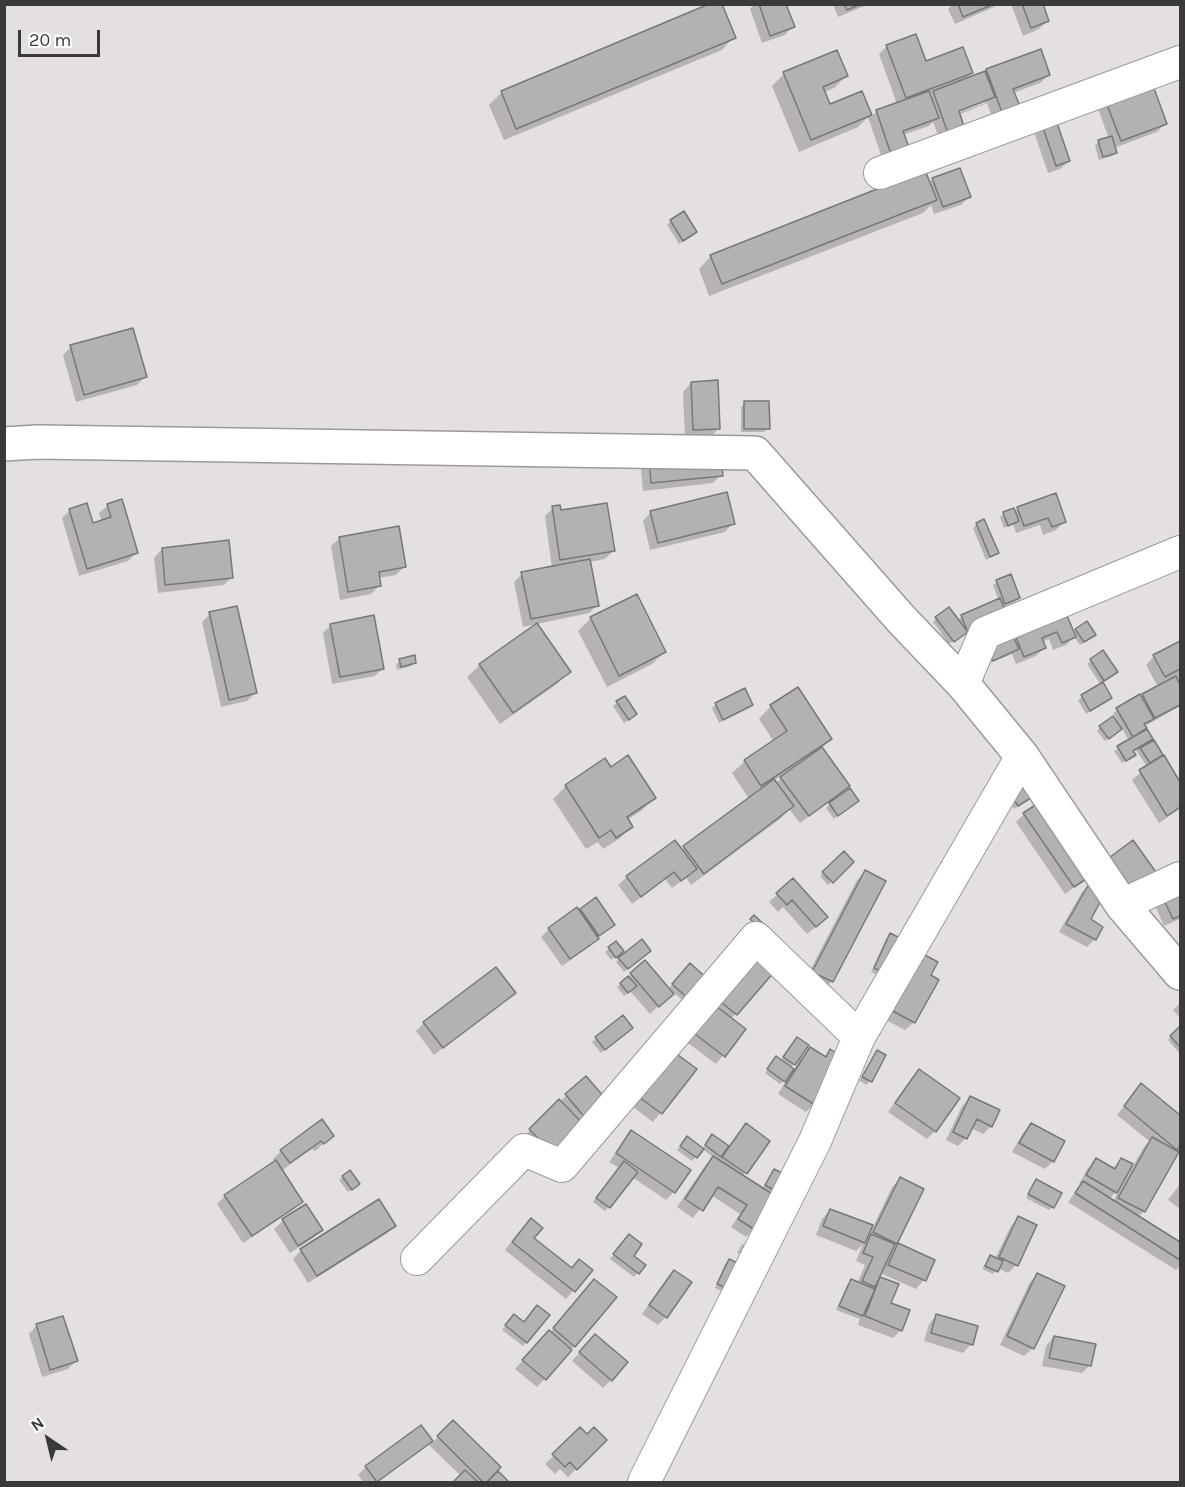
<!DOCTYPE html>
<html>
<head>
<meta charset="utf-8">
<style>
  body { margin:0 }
  #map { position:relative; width:1185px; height:1487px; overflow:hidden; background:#e4e0df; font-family:Karla,sans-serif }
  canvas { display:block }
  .frame { position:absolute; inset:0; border:6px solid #3b3939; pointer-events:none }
  .north { position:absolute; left:18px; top:1409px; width:60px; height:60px; -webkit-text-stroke:4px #fff; paint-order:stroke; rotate:325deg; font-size:16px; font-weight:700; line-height:24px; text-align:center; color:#3b3939 }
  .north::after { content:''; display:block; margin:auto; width:21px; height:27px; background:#3b3939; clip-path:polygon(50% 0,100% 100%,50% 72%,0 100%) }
  .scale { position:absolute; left:18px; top:30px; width:82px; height:27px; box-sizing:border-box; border:3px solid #3b3939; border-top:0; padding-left:8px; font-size:18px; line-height:21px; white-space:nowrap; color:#3b3939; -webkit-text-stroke:4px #fff; paint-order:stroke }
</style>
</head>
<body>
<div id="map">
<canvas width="1185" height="1487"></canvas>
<div class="frame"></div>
<div class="north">N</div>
<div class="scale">20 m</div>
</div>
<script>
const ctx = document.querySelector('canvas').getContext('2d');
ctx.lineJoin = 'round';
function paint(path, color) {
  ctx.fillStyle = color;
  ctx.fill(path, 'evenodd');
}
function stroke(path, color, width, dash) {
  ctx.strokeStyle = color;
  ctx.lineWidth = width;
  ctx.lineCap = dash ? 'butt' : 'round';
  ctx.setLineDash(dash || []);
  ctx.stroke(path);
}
paint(new Path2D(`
  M713 4 734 37 722 50 504 140 489 105 501 93Z
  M754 4H785L793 26 785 35 762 43 750 9Z
  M833 4H869L838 17Z
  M953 4H1001L955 24 948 9Z
  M1011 4H1041L1047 21 1039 29 1023 36Z
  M887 46 925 63 972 73 964 81 987 70 1049 75 1040 83 1013 93 1019 108 994 122 987 103 958 115 942 146 933 122 929 126 903 135 885 167 868 117 858 127 799 152 772 86 784 74 846 76 834 88 823 93 829 106 861 93 871 117 877 111 897 104 879 54ZM985 99V103L952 115 951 112Z
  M1105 98 1165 124 1157 132 1114 148 1115 153 1112 156 1099 160 1095 146 1098 142 1109 139 1097 106Z
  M1062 120 1056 126 1069 161 1060 169 1048 173 1032 126Z
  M933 179 969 197 961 205 934 214 931 205 923 213 709 296 699 269 711 256 929 183Z
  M671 221 692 235 679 244 667 225Z
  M71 347 145 377 137 385 76 402 63 355Z
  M691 383 719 428 711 437 685 438 683 392Z
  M745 403 768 428 764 432H741V407Z
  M650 461 721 475 713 483 643 491 641 469Z
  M108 505 136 553 128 561 79 576 62 518 70 510 92 525 102 522 99 513Z
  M553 508 613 551 605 559 589 562 598 605 589 613 523 627 514 582 522 574 552 568 545 516Z
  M1018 508 1064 522 1056 530 1043 535 1040 525 1016 533 1013 524 1004 528 1000 517 1004 513 1014 512Z
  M651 512 733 523 725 532 650 550 643 521Z
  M977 524 997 553 986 560 973 528Z
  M340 538 404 567 396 575 378 578 379 586 371 594 340 600 331 546Z
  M162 549 232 577 224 585 158 593 154 558Z
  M1010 576 1019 598 1015 602 1002 607 1004 612 1002 620 962 634 949 644 933 622 936 618 957 621 962 616 999 601 993 585 997 582Z
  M1064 613 1072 633 1086 623 1091 638 1080 645 1074 637 1066 645 1053 650 1049 639 1042 642 1044 648 1036 656 1016 664 1012 654 989 663 983 648Z
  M210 614 255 693 247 701 221 707 202 622Z
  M591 618 664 652 652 664 607 687 578 631Z
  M331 625 383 668 375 676 332 684 323 633Z
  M1180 643V706L1147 725 1146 724 1143 725 1161 754 1154 762 1163 757 1180 785V809L1159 823 1132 780 1147 767 1136 750 1132 752 1134 755 1130 759 1122 763 1114 751 1129 741 1122 728 1105 741 1097 731 1100 727 1120 725 1113 713 1158 687 1146 665 1154 656Z
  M1102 652 1116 672 1102 683 1110 698 1086 714 1078 700 1101 685 1087 664Z
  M400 661 415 663 411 666 397 670 396 664Z
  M480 665 569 671 557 684 500 724 467 677Z
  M624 698 632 718 624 723 613 706Z
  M716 704 752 705 719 723 712 708Z
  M771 706 830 739 821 749 848 786 836 798 854 804 834 819 826 808 832 802 831 800 800 823 789 809 780 819 691 885 686 878 672 888 665 879 632 904 618 885 627 877 675 842 681 850 749 799 732 773 745 761 774 742 759 719ZM782 776V777L775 784 773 781Z
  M610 769 654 798 641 811 627 820 631 827 619 839 603 849 598 842 586 849 553 799 566 786Z
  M1008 799H1028L1014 809Z
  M1024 814 1089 876 1065 894 1016 822Z
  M844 853 852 862 828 885 820 876Z
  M865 872 832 981 823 989 805 980 857 880Z
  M793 880 818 925 807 934 783 907 778 912 769 902Z
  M1090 884 1089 920 1095 939 1087 947 1059 932 1082 892Z
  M1180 884V919L1164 926 1153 901Z
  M596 899 610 928 596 937 598 939 589 947 562 966 541 937 549 929Z
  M890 935 885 978 871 972 886 939Z
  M616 943 622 951 611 960 605 952Z
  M646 954 624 972 616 962 619 959Z
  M690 966 687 1004 673 992 650 1014 630 991 624 996 617 987 631 974 668 989Z
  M773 971 731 1019 744 1029 716 1064 684 1040 704 1014Z
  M929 976 914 1022 905 1030 882 1018Z
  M514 993 434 1055 416 1031 424 1023Z
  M1180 1003V1018L1173 1010Z
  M623 1017 627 1031 601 1053 592 1042Z
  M1180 1028V1054L1168 1040Z
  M794 1042 798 1061 790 1068 794 1070 799 1060 810 1049 824 1058 831 1051 814 1104 806 1112 778 1094 788 1078 780 1084 765 1073 773 1062 781 1061Z
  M877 1052 884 1055 867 1085 859 1081Z
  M666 1062 695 1069 653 1122 632 1106Z
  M919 1071 958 1099 935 1131 927 1139 888 1112 911 1079Z
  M586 1078 609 1105 550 1167 522 1138 559 1102Z
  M1142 1085 1180 1117V1156L1176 1153 1143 1212 1138 1217 1180 1244V1266L1176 1270 1068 1202 1081 1185 1079 1184 1088 1168 1097 1160 1112 1169 1121 1160 1133 1166 1144 1147 1149 1141 1117 1115ZM1120 1188 1113 1202 1109 1199Z
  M970 1098 991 1126 983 1134 971 1128 966 1138 958 1146 946 1140 962 1106Z
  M746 1125 745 1173 742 1176 762 1189 774 1171 775 1197 754 1229 746 1237 731 1227 740 1214 711 1195 693 1218 677 1207 705 1166 713 1157 702 1149 692 1161 677 1150 683 1142 702 1149 712 1136 728 1147Z
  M1031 1125 1053 1161 1045 1169 1012 1152 1023 1133Z
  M631 1132 674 1192 666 1200 632 1177 605 1211 593 1202 619 1168 609 1162Z
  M332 1136 315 1151 312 1149 281 1171 301 1202 293 1210 243 1243 217 1204 225 1196 275 1162 273 1159 281 1151Z
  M343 1177 354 1188 348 1192 339 1180Z
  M900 1179 922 1190 896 1244 933 1260 924 1280 916 1289 880 1273 878 1278 897 1285 889 1303 901 1330 893 1338 858 1325 860 1319 836 1310 847 1285 851 1281 857 1284 865 1265 856 1261 863 1244 856 1251 816 1235 822 1219 830 1210 873 1227 892 1187Z
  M1036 1181 1053 1207 1049 1210 1026 1198Z
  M1180 1184V1209L1168 1200Z
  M306 1206 321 1230 313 1238 290 1253 274 1229 283 1221Z
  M1019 1218 1016 1265 1008 1273 998 1268 993 1274 982 1269 990 1257 995 1259 1011 1226Z
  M394 1226 386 1234 308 1283 293 1259 301 1250Z
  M523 1228 532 1239 571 1269 591 1270 566 1299 505 1250Z
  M625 1240 632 1256 644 1265 634 1277 610 1259Z
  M742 1244 747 1246 741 1254 737 1253Z
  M729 1260 724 1292 715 1288 725 1264Z
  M674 1272 666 1317 658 1325 642 1314 666 1280Z
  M1038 1274 1033 1348 1024 1356 1000 1345 1030 1282Z
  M586 1289 574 1346 537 1387 515 1369 541 1340 550 1333Z
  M548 1315 523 1346 502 1330 510 1320 523 1323Z
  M937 1315 971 1344 963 1353 924 1341 929 1324Z
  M37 1325 76 1361 68 1369 42 1377 29 1334Z
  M1054 1337 1090 1365 1082 1373 1042 1366 1046 1346Z
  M587 1344 611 1380 603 1388 572 1361Z
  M453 1422 507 1482H455L461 1476 428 1444 377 1482H363L358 1475 366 1467 421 1427 432 1443Z
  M580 1429 587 1436 605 1440 568 1477 560 1469 555 1474 545 1464Z`), '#0003');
const building = new Path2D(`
  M709 4H722L736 38 516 129 501 91Z
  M759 4H786L795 27 770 36Z
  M844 4H861L847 10Z
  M958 4H994L963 17Z
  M1022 4H1043L1049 21 1031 28Z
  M916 34 926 61 963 47 973 73 906 98 886 45Z
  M1041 49 1050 75 1013 89 1021 109 1003 115 986 69Z
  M837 50 848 76 823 87 830 104 862 91 872 115 811 140 783 72Z
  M985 71 995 97 959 111 966 133 950 139 933 91Z
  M1151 80 1167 124 1121 141 1104 97Z
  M929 91 939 118 903 131 911 153 893 160 876 110Z
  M1039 116 1057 123 1070 161 1056 166Z
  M1112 136 1117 153 1103 157 1098 140Z
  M960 168 971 197 943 207 932 178Z
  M925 170 937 200 722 284 710 255Z
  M684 211 697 232 683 241 670 220Z
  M133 328 147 377 84 395 70 345Z
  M718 380 720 429 693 430 691 382Z
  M744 401H769L770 429H744Z
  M721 453 723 476 651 483 649 460Z
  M727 492 735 524 658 543 650 511Z
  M1056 493 1066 522 1052 527 1048 518 1024 526 1017 507Z
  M122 499 138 553 87 569 69 509 87 503 93 523 111 517 107 504Z
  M607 503 615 551 560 560 552 506 560 505 561 510Z
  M1014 508 1019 521 1008 526 1003 512Z
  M984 519 999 553 990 557 976 523Z
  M399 526 406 567 379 572 381 586 348 592 339 537Z
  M229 540 233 578 165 585 162 548Z
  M590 559 599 606 531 619 521 572Z
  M1011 574 1020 598 1005 604 996 580Z
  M637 594 666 652 619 676 590 617Z
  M1000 598 1008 616 968 633 961 615Z
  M237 606 257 693 229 700 209 612Z
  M949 607 968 632 954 642 935 617Z
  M1065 611 1076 637 1062 643 1057 632 1042 638 1046 648 1024 657 1014 632Z
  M374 615 384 669 340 677 330 624Z
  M1087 621 1096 635 1084 642 1075 629Z
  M537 623 571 672 513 713 479 664Z
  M1011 632 1019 649 993 661 985 643Z
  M1180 641V669L1165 677 1153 655Z
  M1103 650 1118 672 1104 681 1090 659Z
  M415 655 416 663 401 667 399 659Z
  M1176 676 1180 685V705L1155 718 1142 694Z
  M1103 682 1112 698 1090 711 1081 695Z
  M798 687 832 739 761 786 744 760 787 731 770 705Z
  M745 688 753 705 723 720 715 703Z
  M1140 694 1154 719 1144 724 1147 728 1133 737 1116 708Z
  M625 696 637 714 629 720 616 701Z
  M1113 716 1122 729 1109 739 1099 726Z
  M1147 729 1153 739 1133 751 1136 755 1126 761 1117 746Z
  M1154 740 1163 755 1150 763 1140 748Z
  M822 747 850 786 809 816 780 777Z
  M628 755 656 798 627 817 633 827 616 838 611 830 599 838 565 785 605 758 611 767Z
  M1164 755 1180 782V807L1167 816 1139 770Z
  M774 779 794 806 704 874 683 846Z
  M1026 784 1034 796 1018 806 1010 794Z
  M850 788 859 801 838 816 829 803Z
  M1040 802 1091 876 1074 887 1023 813Z
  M675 840 697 869 681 881 674 872 641 897 626 876Z
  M1133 840 1158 875 1131 894 1106 860Z
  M844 851 854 862 833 883 822 872Z
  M865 870 886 881 833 982 812 972Z
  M793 878 828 917 816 927 792 900 787 905 776 893Z
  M1090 882 1106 891 1091 919 1103 927 1096 940 1066 924Z
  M1180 883V916L1173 919 1160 892Z
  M596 897 615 925 599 936 580 909Z
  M577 907 599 939 570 959 548 928Z
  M754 915 772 932 768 937 750 919Z
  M890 933 906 941 890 975 874 968Z
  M642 939 651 951 628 969 618 958Z
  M616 941 624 951 616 958 608 947Z
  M921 953 938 962 931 975 939 980 915 1023 889 1009Z
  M756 954 775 971 737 1015 717 999Z
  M645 960 674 994 659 1007 630 973Z
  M690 963 710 981 692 1002 672 984Z
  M496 967 516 993 443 1048 423 1022Z
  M628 976 637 986 628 993 620 983Z
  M712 1003 746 1029 725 1057 691 1031Z
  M623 1015 633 1028 605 1050 595 1037Z
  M1180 1026V1047L1170 1036Z
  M797 1037 809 1045 795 1065 783 1057Z
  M810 1047 826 1057 830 1049 845 1059 815 1105 785 1086Z
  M877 1050 886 1055 872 1082 862 1077Z
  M674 1052 697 1069 662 1114 639 1097Z
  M776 1056 794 1069 785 1082 767 1069Z
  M919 1069 960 1098 936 1132 895 1103Z
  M586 1076 611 1105 593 1127 565 1094Z
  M1141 1083 1180 1115V1146L1177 1150 1124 1106Z
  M970 1096 1000 1110 992 1127 977 1119 967 1139 953 1132Z
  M559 1099 589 1130 559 1160 529 1129Z
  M322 1119 334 1136 324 1144 321 1141 290 1163 280 1150Z
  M746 1123 770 1141 747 1174 722 1157Z
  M1031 1123 1065 1141 1054 1162 1019 1143Z
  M631 1130 691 1170 675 1193 616 1153Z
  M712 1134 729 1146 721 1157 705 1145Z
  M687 1136 704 1149 697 1158 680 1146Z
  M1152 1137 1179 1152 1145 1212 1118 1198Z
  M713 1156 777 1197 755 1230 738 1219 747 1205 718 1187 703 1211 685 1199Z
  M1096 1158 1115 1169 1121 1158 1133 1164 1117 1193 1086 1175Z
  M276 1160 303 1202 252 1236 224 1195Z
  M624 1161 638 1172 610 1208 596 1198Z
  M774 1169 786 1175 777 1192 765 1185Z
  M350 1170 360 1184 352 1190 342 1176Z
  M900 1177 924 1189 897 1244 873 1232Z
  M1036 1179 1062 1193 1054 1208 1028 1194Z
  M1083 1181 1180 1242V1260L1075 1193Z
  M379 1199 396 1226 317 1276 300 1249Z
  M306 1204 323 1230 298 1246 282 1219Z
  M830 1209 873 1225 865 1243 823 1226Z
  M1018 1216 1037 1225 1018 1266 999 1257Z
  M531 1218 543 1228 534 1238 572 1268 579 1259 593 1270 575 1292 512 1242Z
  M629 1234 642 1244 634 1256 646 1265 639 1274 613 1254Z
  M871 1234 895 1244 875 1287 862 1281 873 1257 863 1253Z
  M898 1243 935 1260 926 1281 888 1265Z
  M990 1255 1003 1261 998 1272 985 1266Z
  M729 1259 740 1264 729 1289 717 1284Z
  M674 1270 692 1282 667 1318 649 1305Z
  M1037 1273 1065 1286 1034 1349 1007 1336Z
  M880 1277 899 1284 891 1303 910 1310 902 1331 865 1316Z
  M594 1279 617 1297 575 1347 553 1328Z
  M851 1279 875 1289 863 1316 839 1306Z
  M537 1305 550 1315 527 1343 505 1325 514 1314 524 1322Z
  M936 1314 978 1326 973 1345 931 1333Z
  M63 1316 78 1361 50 1370 36 1324Z
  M549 1330 572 1350 546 1380 522 1360Z
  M595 1334 628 1362 612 1381 579 1352Z
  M1054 1336 1096 1344 1091 1366 1049 1358Z
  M453 1420 501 1467 487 1482H483L437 1436Z
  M421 1425 433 1441 377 1482 365 1466Z
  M580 1427 587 1434 594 1427 607 1440 577 1470 570 1462 565 1467 552 1454Z
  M465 1470 478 1482H453Z
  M498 1471 509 1482H487Z`);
paint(building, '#b2b1b4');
stroke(building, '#78777a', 1.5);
const street = new Path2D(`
  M880 173 1180 62
  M963 684 985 633 1180 552
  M1122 905 1180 878
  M417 1259 524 1150 562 1166 756 938 859 1037
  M644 1482 815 1141 859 1037 1022 756`);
const secondary = new Path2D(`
  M4 444 38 442 755 453 901 619 963 684 1022 756 1122 905 1180 973`);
stroke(street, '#9d9998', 34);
stroke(secondary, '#9d9998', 36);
stroke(street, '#fff', 32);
stroke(secondary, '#fff', 33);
</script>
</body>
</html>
